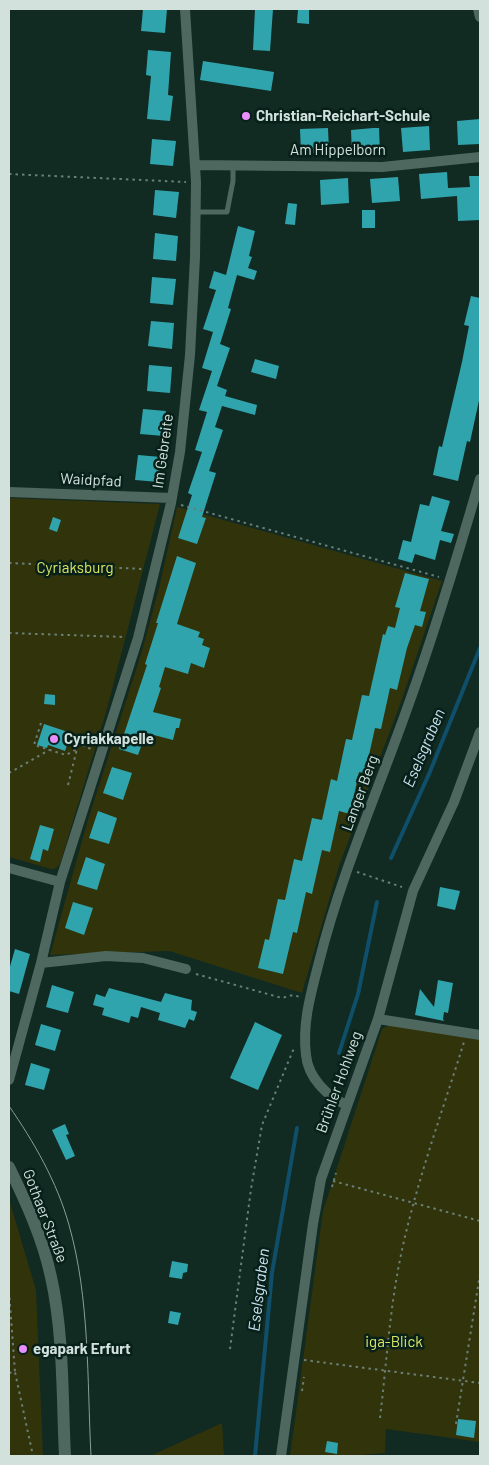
<!DOCTYPE html>
<html>
<head>
<meta charset="utf-8">
<style>
  body { margin:0 }
  #map { position:relative; width:489px; height:1465px; overflow:hidden; background:#112a22; font-family:Barlow,sans-serif }
  canvas { display:block }
  .frame { position:absolute; inset:0; border:10px solid #d2e1dc; pointer-events:none }
</style>
</head>
<body>
<div id="map">
<canvas width="489" height="1465"></canvas>
<div class="frame"></div>
</div>
<script>
const ctx = document.querySelector('canvas').getContext('2d');
ctx.lineJoin = 'round';
function paint(path, color) {
  ctx.fillStyle = color;
  ctx.fill(path, 'evenodd');
}
function stroke(path, color, width, dash) {
  ctx.strokeStyle = color;
  ctx.lineWidth = width;
  ctx.lineCap = dash ? 'butt' : 'round';
  ctx.setLineDash(dash || []);
  ctx.stroke(path);
}
function write(font, color, halo, rows, align = 'center') {
  ctx.font = font + ' Barlow,sans-serif';
  ctx.lineWidth = 5;
  ctx.setLineDash([]);
  ctx.textBaseline = 'middle';
  ctx.strokeStyle = halo;
  ctx.fillStyle = color;
  for (const [text, x, y, turn = 0] of rows) {
    ctx.save();
    ctx.translate(x, y);
    ctx.rotate((+turn || 0) * Math.PI / 180);
    ctx.textAlign = isNaN(turn) ? turn : align;
    if (halo) ctx.strokeText(text, 0, 0);
    ctx.fillText(text, 0, 0);
    ctx.restore();
  }
}
paint(new Path2D(`
  M9 498 160 504 107 709 60 864 55 869H51L9 857Z
  M177 507 442 581 401 702 339 866 302 993 169 951 50 955 87 823 142 651 159 588Z
  M389 1025 480 1040V1442L386 1429 385 1453 348 1456H290L323 1211 382 1029Z
  M9 1199 36 1290 43 1456H9Z
  M222 1423 224 1456H150Z`), '#31330b');
stroke(new Path2D(`
  M391 858 429 774 480 648
  M339 1053 358 994 377 902
  M255 1456 272 1273 297 1128`), '#0f4f6a', 4);
paint(new Path2D(`
  M143 9H167L165 33 141 31Z
  M255 9H273L270 51 253 50Z
  M298 9H309V24L297 23Z
  M148 50 171 52 168 95 173 96 170 121 147 119 151 76 146 75Z
  M203 61 274 72 271 91 200 80Z
  M480 119V144L458 145 457 121Z
  M429 126 430 150 403 152 401 128Z
  M328 128 329 152 301 154 300 129Z
  M373 128H379L380 153 352 154 351 130Z
  M152 139 176 141 173 166 150 164Z
  M447 172 448 188 470 187 469 176H480V220L458 221 457 196 421 199 419 174Z
  M398 177 400 201 372 203 370 179Z
  M348 178 349 203 321 205 320 180Z
  M155 190 179 192 176 218 153 215Z
  M288 203 297 204 295 225 285 224Z
  M362 210H375V228H362Z
  M238 226 255 231 249 256 252 257 248 268 257 271 254 280 237 275 228 308 231 309 220 344 230 348 217 386 227 390 225 396 257 405 255 415 222 406 215 427 223 430 209 471 216 473 202 517 206 518 197 544 178 538 192 495 188 493 202 452 195 450 207 412 199 410 212 371 202 368 213 332 203 329 216 290 209 288 214 271 226 275Z
  M155 233 178 236 176 261 153 259Z
  M152 277 176 279 173 305 150 303Z
  M471 296 480 298V396L470 442 467 441 458 481 433 475 439 446 442 447 462 362 469 326 464 325Z
  M151 321 174 323 172 349 148 346Z
  M255 359 279 366 276 379 251 372Z
  M149 365 172 367 170 393 147 391Z
  M143 409 166 411 164 436 140 434Z
  M138 455 161 457 159 482 135 480Z
  M432 496 450 501 441 531 454 534 451 543 440 540 435 560 415 554 412 563 398 559 403 540 411 542 420 504 429 506Z
  M53 517 61 520 57 532 49 529Z
  M177 556 196 563 177 624 200 632 198 637 204 639 202 645 210 648 204 668 191 663 188 674 165 667 159 687 161 688 153 712 181 719 179 728H176L173 740 146 733 138 755 119 749 147 665 145 664 158 623H156Z
  M405 573 429 579 420 611 426 612 422 627 415 625 407 648 397 690 390 688 381 729 375 728 365 773 359 772 350 814 339 811 330 852 322 850 312 894 306 892 297 933 293 932 283 974 258 968 265 939 269 940 278 899 285 900 294 859 302 861 312 818 322 820 331 779 337 781 346 739 352 740 362 695 369 696 383 634 385 635 388 626 395 628 400 608 395 607Z
  M45 694 55 695V705L44 704Z
  M44 724 71 733 65 751 48 745 47 748 37 745Z
  M112 767 132 773 123 800 103 793Z
  M98 811 117 818 109 844 89 838Z
  M40 825 54 829 48 851 43 849 40 862 30 859Z
  M86 857 105 864 97 890 77 884Z
  M440 887 460 891 455 910 437 906Z
  M73 902 93 908 84 935 65 928Z
  M15 949 30 954 19 994 9 991V970Z
  M438 980 453 983 448 1013 444 1012 443 1019 444 1021 415 1015 420 989 434 1007Z
  M52 985 74 992 68 1013 46 1007Z
  M109 988 161 1002 165 993 192 1000 191 1010 197 1012 194 1021 189 1019 185 1028 158 1020 160 1013 141 1007 138 1018 131 1016 129 1023 102 1015 104 1008 93 1005 96 994 105 997Z
  M255 1022 282 1035 258 1090 230 1078Z
  M41 1024 61 1030 55 1051 35 1045Z
  M31 1063 50 1069 44 1090 25 1085Z
  M65 1124 69 1134 66 1135 75 1156 66 1160 52 1130Z
  M172 1261 188 1264 187 1272 183 1273 182 1279 169 1277Z
  M170 1311 181 1313 178 1325 168 1323Z
  M458 1419 476 1421 474 1438 456 1435Z
  M327 1441 338 1443 337 1454 325 1452Z`), '#30a4ac');
stroke(new Path2D(`
  M9 174 186 182
  M181 505 439 577
  M9 563 144 569
  M9 633 125 637
  M41 723 34 745 66 755 77 749 79 744 91 749
  M70 736 80 740 79 744
  M9 773 49 750
  M68 785 77 749
  M357 872 402 887
  M196 974 282 998 293 995 300 997
  M333 1181 480 1221
  M332 1187 336 1173
  M9 1291 15 1372
  M230 1349 251 1189 262 1125 294 1048
  M304 1360 480 1383
  M9 1373 15 1372 33 1456
  M302 1391 304 1377
  M380 1418C386 1368 389 1319 398 1270 412 1194 441 1116 464 1042
  M456 1424 480 1274`), '#6a7f78', 2, [2.5, 4]);
stroke(new Path2D(`
  M196 212H227L233 181V165`), '#4e685f', 5);
stroke(new Path2D(`
  M478 9 480 17
  M196 165 382 167 480 157
  M9 492 172 498
  M9 868 60 882
  M41 963 106 956 143 958 186 969
  M378 1019 480 1035
  M9 1080 41 963 60 882 138 638 171 503 180 452 190 355 195 257 196 182 185 9
  M347 1105C327 1097 308 1077 306 1055 302 1023 311 993 319 962 341 874 378 791 408 706 435 631 458 555 480 479
  M281 1456 313 1224 321 1179 378 1019 413 891 454 802 480 732`), '#4e685f', 10);
stroke(new Path2D(`
  M9 1167C26 1202 43 1239 51 1277 64 1335 62 1398 65 1456`), '#4e685f', 12);
stroke(new Path2D(`
  M9 1106C34 1142 57 1182 69 1225 90 1299 87 1379 91 1456`), '#8c9e98', 1);
for (const [x, y, r, color] of [
  [246,116,5,"#ea8dfd"],
  [54,739,5,"#ea8dfd"],
  [23,1349,5,"#ea8dfd"]
]) {
  const dot = new Path2D();
  dot.arc(x, y, r, 0, 2 * Math.PI);
  ctx.fillStyle = color;
  ctx.fill(dot);
  stroke(dot, '#072019', 2);
}
write('bold 15px', '#d2e1dc', '#072019', [
  ["Christian-Reichart-Schule",256,116],
  ["Cyriakkapelle",64,739],
  ["egapark Erfurt",33,1349]
], 'left');
write('15px', '#d2e1dc', '#072019', [
  ["Am Hippelborn",338,150],
  ["Im Gebreite",163,451,-82],
  ["Waidpfad",91,480,3],
  ["Langer Berg",360,793,-70],
  ["Brühler Hohlweg",339,1082,-70],
  ["Gothaer Straße",45,1216,69]
]);
write('15px', '#dee763', '#072019', [
  ["Cyriaksburg",75,568],
  ["iga-Blick",394,1342]
]);
write('italic 16px', '#cbe3f0', '#072019', [
  ["Eselsgraben",424,748,-67],
  ["Eselsgraben",259,1290,-83]
]);
</script>
</body>
</html>
